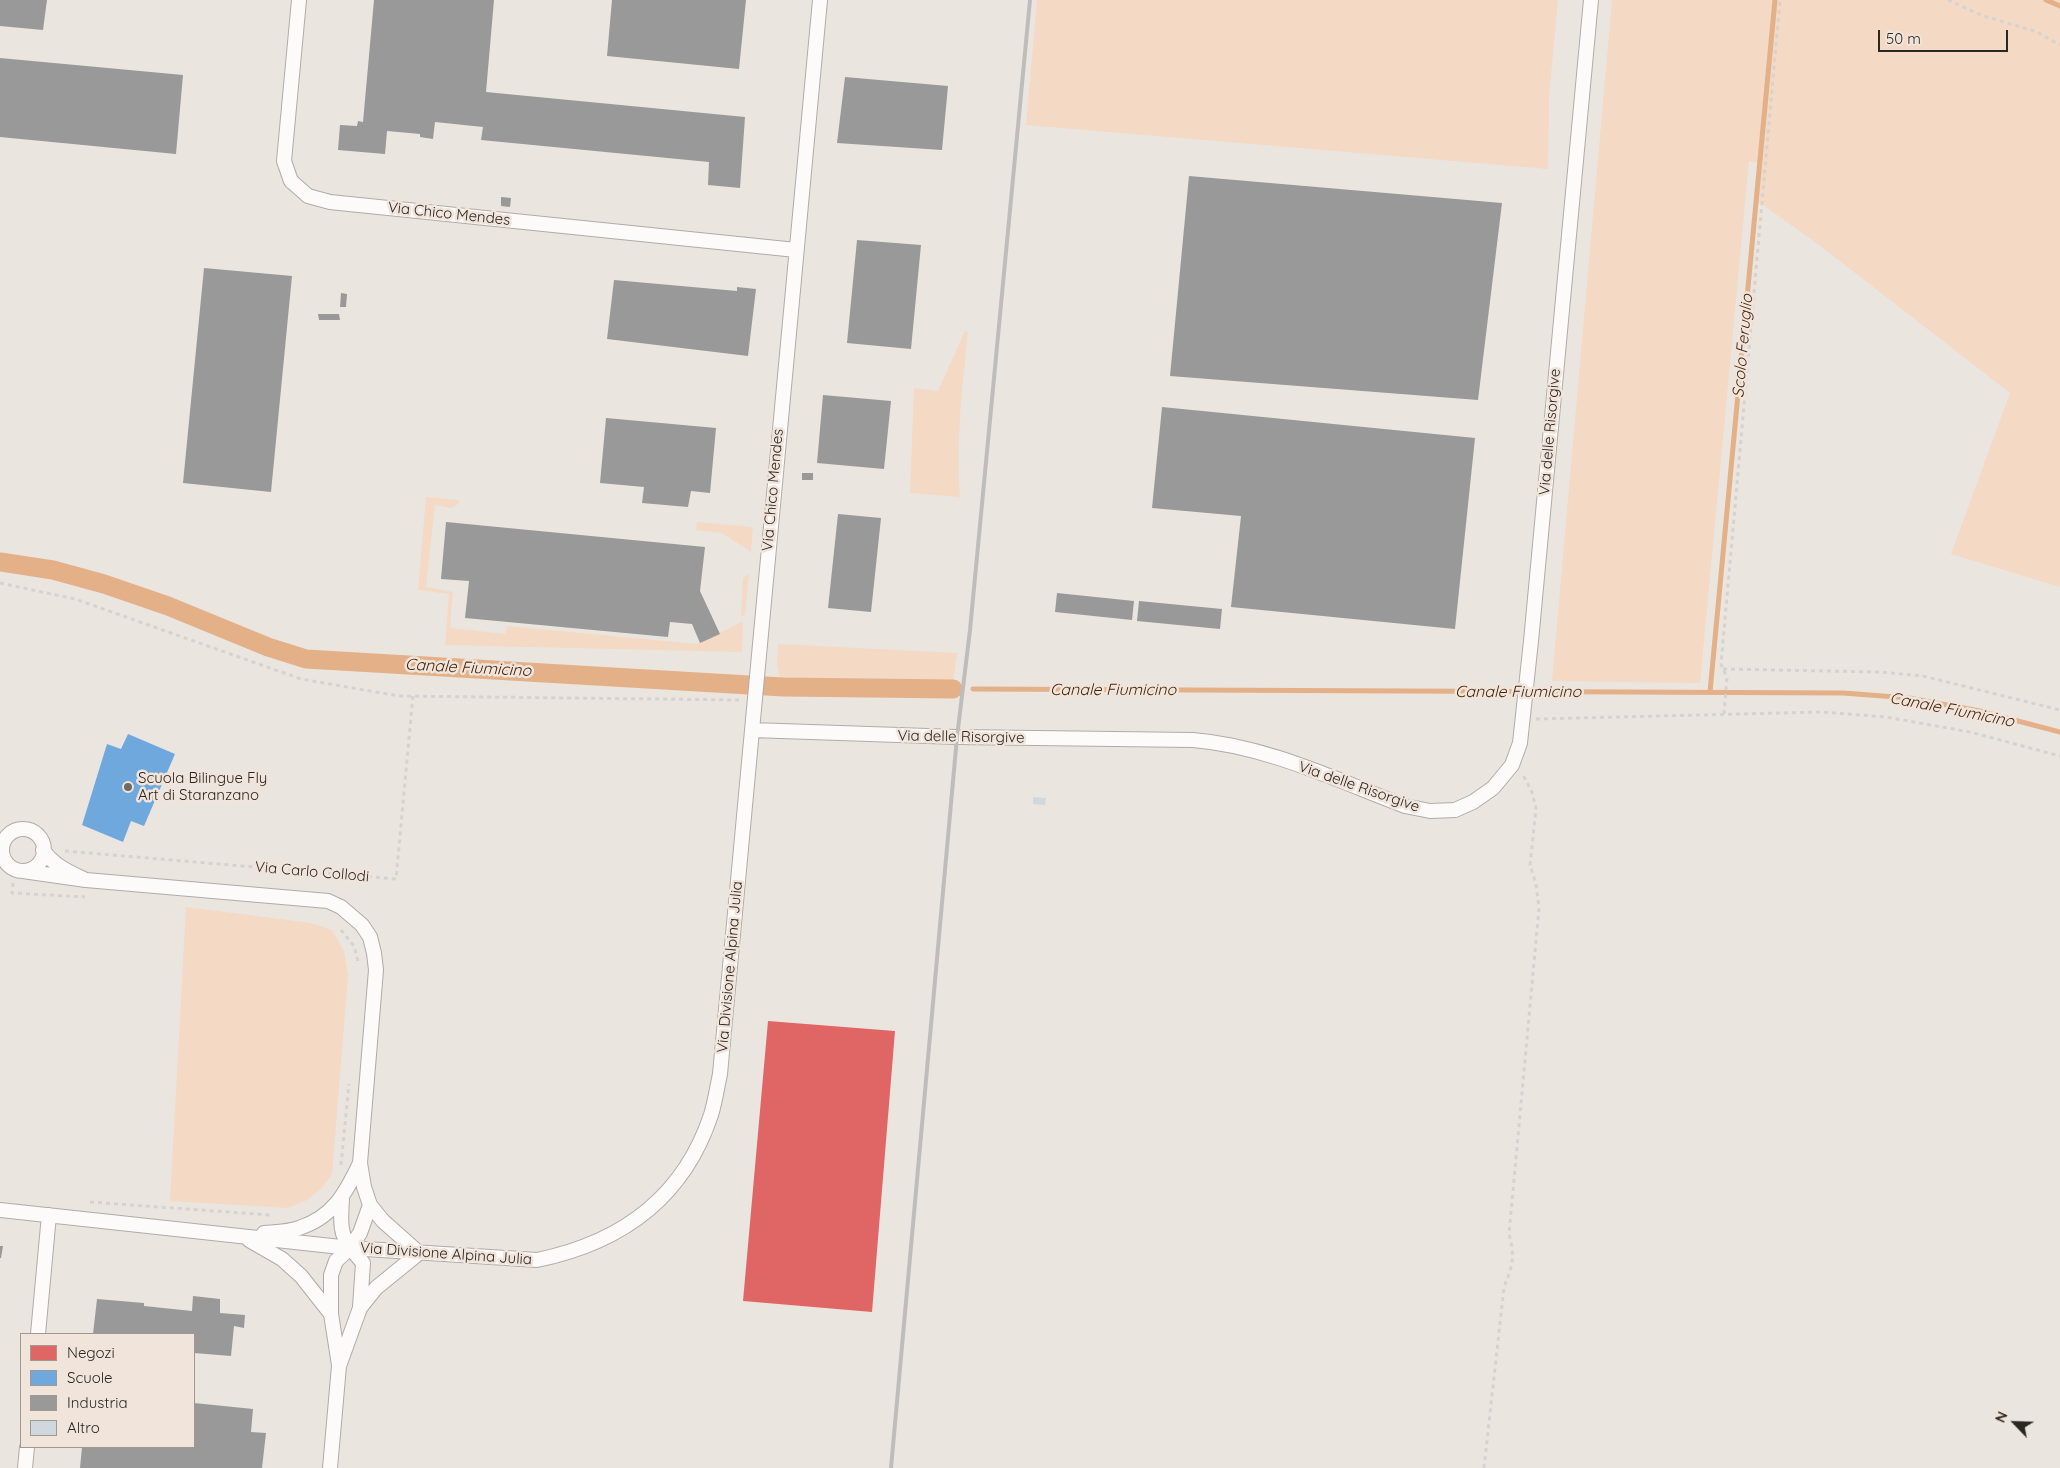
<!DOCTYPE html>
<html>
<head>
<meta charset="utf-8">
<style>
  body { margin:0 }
  #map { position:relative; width:2060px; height:1468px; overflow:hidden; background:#ebe5e0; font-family:Quicksand,sans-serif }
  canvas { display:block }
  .legend { position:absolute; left:20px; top:1333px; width:175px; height:115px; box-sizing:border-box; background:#f0e4db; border:1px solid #a19891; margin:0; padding:6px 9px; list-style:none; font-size:15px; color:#2b2723 }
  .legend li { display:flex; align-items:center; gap:10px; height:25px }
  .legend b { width:25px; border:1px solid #a19891 }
  .north { position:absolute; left:1990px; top:1398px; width:50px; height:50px; -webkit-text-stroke:4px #f0e4db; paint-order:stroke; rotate:294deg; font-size:14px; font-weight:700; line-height:20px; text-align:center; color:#2b2723 }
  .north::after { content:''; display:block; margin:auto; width:18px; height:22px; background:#2b2723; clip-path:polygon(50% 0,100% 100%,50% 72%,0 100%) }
  .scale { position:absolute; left:1878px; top:30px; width:130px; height:22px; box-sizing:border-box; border:2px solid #2b2723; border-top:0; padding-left:6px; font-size:15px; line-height:18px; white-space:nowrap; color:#2b2723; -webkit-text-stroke:4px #f0e4db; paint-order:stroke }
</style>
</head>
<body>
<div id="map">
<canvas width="2060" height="1468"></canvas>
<ul class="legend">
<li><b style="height:14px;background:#e06666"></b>Negozi</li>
<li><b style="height:14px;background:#6fa8dc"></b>Scuole</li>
<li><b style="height:14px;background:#999"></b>Industria</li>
<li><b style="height:14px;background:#ced8dd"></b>Altro</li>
</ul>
<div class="north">N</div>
<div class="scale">50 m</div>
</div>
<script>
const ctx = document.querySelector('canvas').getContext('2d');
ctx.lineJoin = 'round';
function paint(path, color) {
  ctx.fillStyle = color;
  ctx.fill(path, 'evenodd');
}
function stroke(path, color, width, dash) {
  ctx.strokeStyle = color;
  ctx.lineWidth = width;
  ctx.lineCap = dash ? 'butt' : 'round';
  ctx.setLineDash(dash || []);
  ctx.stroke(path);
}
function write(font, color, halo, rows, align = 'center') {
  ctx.font = font + ' Quicksand,sans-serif';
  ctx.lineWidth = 5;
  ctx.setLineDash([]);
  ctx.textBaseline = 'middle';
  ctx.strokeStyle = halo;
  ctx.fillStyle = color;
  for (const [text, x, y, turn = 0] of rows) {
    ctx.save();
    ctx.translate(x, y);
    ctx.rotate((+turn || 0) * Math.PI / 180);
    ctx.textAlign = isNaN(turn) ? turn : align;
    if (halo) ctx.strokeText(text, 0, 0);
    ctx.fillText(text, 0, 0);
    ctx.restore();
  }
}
paint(new Path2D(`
  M1037 0H1558L1549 97 1548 169 1026 125Z
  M1612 0H2060V587L1951 554 2010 393 1819 245 1756 200 1759 163 1749 161 1700 683 1552 681Z
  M965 331 968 332C962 389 956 439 960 497L910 493 914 388 938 391Z
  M426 497 459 500 458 504 452 508 435 505 426 587 453 592 450 628 505 634 507 626 697 644 743 621 742 652 445 645 449 594 418 590Z
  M697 522 753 527 751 552 722 533 696 530Z
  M749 574 745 615 741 616 743 578Z
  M778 644 957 653 953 683 780 679 777 664Z
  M186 907 311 923 332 930 344 951 348 976 332 1174 323 1187 307 1200 288 1208 170 1201Z`), '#f4d9c4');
paint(new Path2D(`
  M768 1021 895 1031 872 1312 743 1301Z`), '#e06666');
paint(new Path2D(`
  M128 734 175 754 144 826 131 821 123 842 82 825 107 744 121 749Z`), '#6fa8dc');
paint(new Path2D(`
  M0 0H47L43 30 0 26Z
  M374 0H494L486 92 745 117 740 188 708 185 709 162 481 140 483 127 435 122 433 139 420 137V134L387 131 385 154 338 150 340 125 357 126 358 121 363 122Z
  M612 0H746L739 69 607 56Z
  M0 58 183 75 176 154 0 137Z
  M845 77 948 86 942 150 837 143Z
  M1189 176 1502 203 1478 400 1170 376Z
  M501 197 511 198 510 207 501 206Z
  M857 240 921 245 911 349 847 343Z
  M204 268 292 276 271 492 183 483Z
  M614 280 737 291V287L756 289 748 356 607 339Z
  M341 293 347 294 346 307H340Z
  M318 314H339L340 320H319Z
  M823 395 891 401 884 469 817 463Z
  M1162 407 1475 438 1455 629 1231 607 1241 516 1152 508Z
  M606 418 716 428 710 493 691 491 688 507 642 503 644 487 600 483Z
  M802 473H813V480H802Z
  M838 514 881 518 871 612 828 608Z
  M446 522 705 547 700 591 720 634 700 643 692 624 670 622 668 637 465 618 469 581 441 579Z
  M1057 593 1134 601 1132 620 1055 612Z
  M1139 601 1222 609 1220 629 1137 621Z
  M0 1246H3L1 1258H0Z
  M193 1296 220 1299V1313L245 1315 244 1328 234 1326 231 1356 194 1353V1334H93L97 1299 144 1303V1306L192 1311Z
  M194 1403 253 1409 251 1432 266 1433 262 1468H80L82 1447H194Z`), '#999');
stroke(new Path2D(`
  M2046 0 2060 6
  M973 689 1843 693 1909 698 1980 711 2060 732
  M1710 692 1775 0`), '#e3b088', 5);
stroke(new Path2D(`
  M0 562 53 570 104 584 168 606 268 647 306 659 783 687 953 689`), '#e3b088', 19);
paint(new Path2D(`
  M1033 797 1046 798 1045 805 1033 804Z`), '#ced8dd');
const street = new Path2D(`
  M299 0 284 161 291 181 308 196 330 202 796 250
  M752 730 957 737 1193 740C1267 746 1336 780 1405 806L1430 811 1455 810 1473 802 1493 788 1512 765 1520 743 1531 641 1591 0
  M2 850a21 21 0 1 1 42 0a21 21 0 1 1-42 0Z
  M23 871 86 880C69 872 54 866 43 850
  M86 880 328 901 341 907 362 925 370 937 374 953 376 970 360 1163 364 1187 370 1205 383 1221 419 1253 376 1288 360 1308 339 1366 330 1468
  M342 1199C340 1234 340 1236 363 1263L360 1307
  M0 1210 350 1248 537 1260C620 1243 683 1199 711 1115 715 1102 717 1088 720 1074L820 0
  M264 1233C275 1232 288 1232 299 1228 333 1217 346 1193 360 1163
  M249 1240 282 1259 301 1276 331 1314 339 1365
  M331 1314V1275L336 1261 350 1248 360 1233 370 1205
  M38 1334 49 1215
  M25 1468 27 1447`);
stroke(street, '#b0aba8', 16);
stroke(new Path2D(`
  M1948 0 1983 16 2035 31 2060 45
  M0 583 75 599 301 679 399 696 740 700
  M1723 669 1880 672 1923 676 2060 710
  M1724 714 1727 678 1721 664 1780 0
  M1536 719 1822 712 1886 717 1970 732 2060 756
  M65 851 396 879 413 695
  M13 883 12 893 85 897
  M341 930 354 946 358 961
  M341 1165 349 1084
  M90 1202 270 1215
  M1484 1468 1504 1287C1513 1265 1515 1257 1509 1234L1539 908 1536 884 1530 865 1536 809 1532 792 1522 773`), '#d5d3d2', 3, [4, 4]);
stroke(street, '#fcfbfa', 14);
stroke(new Path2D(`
  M891 1468 957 737 970 630 1030 0`), '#bfbdbb', 4);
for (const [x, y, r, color] of [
  [128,787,5,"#6e6a65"]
]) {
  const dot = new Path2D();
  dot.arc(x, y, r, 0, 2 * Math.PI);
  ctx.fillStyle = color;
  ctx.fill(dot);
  stroke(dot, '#f0e4db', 2);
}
write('15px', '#2b2723', '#f0e4db', [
  ["Via Chico Mendes",449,214,6],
  ["Via delle Risorgive",1550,432,-85],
  ["Via Chico Mendes",773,490,-85],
  ["Via delle Risorgive",961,737,1],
  ["Via delle Risorgive",1359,787,19],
  ["Via Carlo Collodi",312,872,5],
  ["Via Divisione Alpina Julia",730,967,-85],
  ["Via Divisione Alpina Julia",446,1254,4]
]);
write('15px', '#2b2723', '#f0e4db', [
  ["Scuola Bilingue Fly",138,778],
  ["Art di Staranzano",138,795]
], 'left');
write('italic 16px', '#44270f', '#f0e4db', [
  ["Scolo Feruglio",1743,346,-85],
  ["Canale Fiumicino",468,668,3],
  ["Canale Fiumicino",1113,690],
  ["Canale Fiumicino",1518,692],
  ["Canale Fiumicino",1952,710,11]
]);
</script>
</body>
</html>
